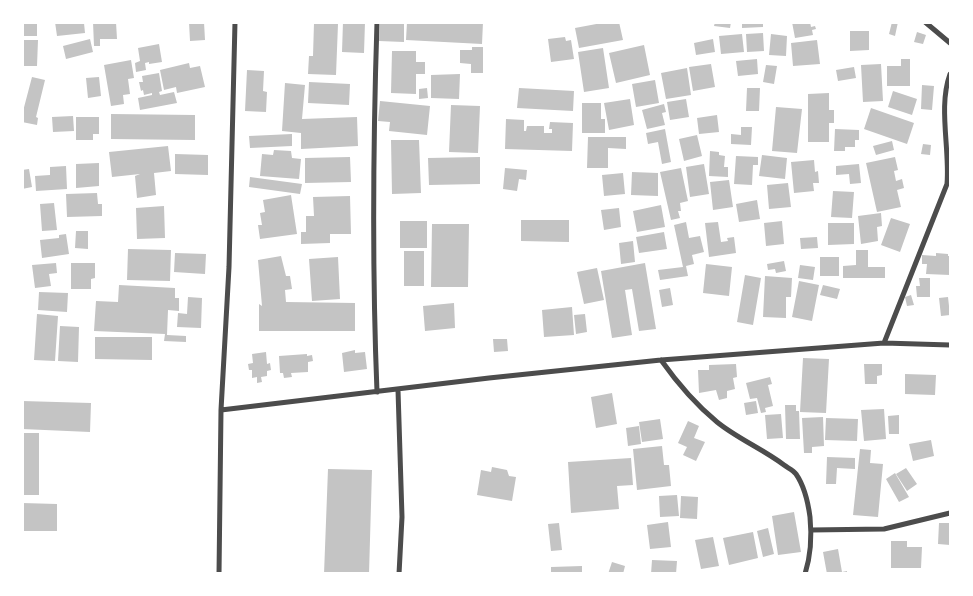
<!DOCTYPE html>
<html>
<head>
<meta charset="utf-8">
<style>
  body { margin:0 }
  #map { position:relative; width:973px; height:596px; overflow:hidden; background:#fff; font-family:"Noto Sans",sans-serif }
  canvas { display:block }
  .frame { position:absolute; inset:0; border:24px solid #fff; pointer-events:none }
</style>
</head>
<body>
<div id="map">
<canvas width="973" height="596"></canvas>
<div class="frame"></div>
</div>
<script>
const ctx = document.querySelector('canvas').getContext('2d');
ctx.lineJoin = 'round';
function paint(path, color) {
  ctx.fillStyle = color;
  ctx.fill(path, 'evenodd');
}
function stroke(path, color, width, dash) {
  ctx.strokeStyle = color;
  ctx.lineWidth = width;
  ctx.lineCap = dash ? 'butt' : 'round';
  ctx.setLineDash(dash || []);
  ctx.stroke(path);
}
paint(new Path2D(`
  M22 22H37V36H22Z
  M55 22 84 23 85 33 57 36Z
  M93 22H116L117 39H100V46H94Z
  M189 22H204L205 40 190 41Z
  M343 22H365L364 53 342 52Z
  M380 22H404V42L379 41Z
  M407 22H483L482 44 406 40Z
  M607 22H619L623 40 579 48 575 28Z
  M715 22H731L730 28 714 26Z
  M742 22H763V27L742 28Z
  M792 22H810L811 27 815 26 816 29 812 30 813 35 795 38Z
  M892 22H898L895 36 889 34Z
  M314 23 338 24 336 75 308 74 309 56H313Z
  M850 31H869V50L850 51Z
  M917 32 926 35 923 44 914 42Z
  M763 33 764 51 747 52 746 34Z
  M742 34 744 52 721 54 719 36Z
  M771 34 787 36 786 56 769 55Z
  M565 37 566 41 571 40 574 59 551 62 548 39Z
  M90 39 93 52 66 59 63 46Z
  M713 39 715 52 696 55 694 43Z
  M22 40H38L37 66H22Z
  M817 40 820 64 793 66 791 43Z
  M159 44 162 62 149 64V62L145 63 146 70 136 72 135 63 140 61 138 48Z
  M644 45 650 75 616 83 609 53Z
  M472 47H483V73H471V64L460 63V50H472Z
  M603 48 609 88 584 92 578 52Z
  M392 51H416V62H425V74H416V94L391 93Z
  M757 59 758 74 738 76 736 61Z
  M901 59H910V86H887V66H901Z
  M131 60 134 78 128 79 130 94 123 95 124 104 111 106 104 65Z
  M189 63 190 68 200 66 205 87 177 93 176 87 164 90 160 70Z
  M711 64 715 87 693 91 689 67Z
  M881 64 883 101 863 102 861 65Z
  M766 65 777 66 774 84 763 82Z
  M854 67 856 78 838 81 836 70Z
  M687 68 691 95 666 99 661 73Z
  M247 70 264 71 263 91 267 92 266 112 245 111Z
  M159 73 162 91 159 92 160 95 174 92 177 103 140 110 138 98 152 95V93L144 95 143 90 141 91 139 82H143L142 76Z
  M460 74 459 99 431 98V75Z
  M32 77 45 80 36 117 38 118 37 125 22 122V115Z
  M99 77 101 96 88 98 86 78Z
  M655 80 659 103 636 107 632 84Z
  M309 82 350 84 349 105 308 103Z
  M285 83 305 85 302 119 357 117 358 146 301 149V133L282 131Z
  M922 85 934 86 932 110 921 109Z
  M427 88 428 98 419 99V89Z
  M519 88 574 91 573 111 517 108Z
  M747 88H760L759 111H746Z
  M893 91 917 99 912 115 888 107Z
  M829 93V110H834V123H829V142H808V94Z
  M630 99 634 125 609 130 604 103Z
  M686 99 689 117 670 120 667 102Z
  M380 101 430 106 427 135 389 131 390 122 378 121Z
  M582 103H601V119H605V133H582Z
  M664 104 666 112 662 113 665 125 647 129 642 110Z
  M451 105 480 106 478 153 449 152Z
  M776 107 802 109 797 153 772 151Z
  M871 108 914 123 907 144 864 129Z
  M111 114 195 115V140L111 139Z
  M717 115 719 132 699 134 697 118Z
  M73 116 74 131 53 132 52 117Z
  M76 117H99V134H93V140H76Z
  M506 119 524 120V131H526L527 126H544V133H552V129H549L550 122 573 123 572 151 505 149Z
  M741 127H752L751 145 731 144V134L741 135Z
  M665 129 671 162 662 164 658 142 648 144 646 133Z
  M835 129 859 130V140H855V147H845V151H834Z
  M292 134V146L250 148 249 136Z
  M697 135 702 156 684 161 679 139Z
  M588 137H626V149L608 148V168H587Z
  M391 140H419L421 193 392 194Z
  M892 141 894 150 876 155 873 146Z
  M923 144 931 145 930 155 921 154Z
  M168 146 171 171 154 173 156 195 137 198 135 176 140 174 112 177 109 152Z
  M274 150 291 151 292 158 301 159 299 179 260 176 262 154 273 155Z
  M710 151 719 152V155L725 156 724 167H728V177L709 176Z
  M175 154 208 155V175L175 174Z
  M762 155 787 158 785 179 759 176Z
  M736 156 758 157V165H753L752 185 734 184Z
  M350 157 351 182 305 183V158Z
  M480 157V184L429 185 428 158Z
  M895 157 898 170 894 171 896 181 902 179 904 188 897 190 901 207 877 212 866 163Z
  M814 160 815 172 818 171 819 183H813L814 191 794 193 791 162Z
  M99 163V186L76 188V164Z
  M704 164 709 194 690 197 686 167Z
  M859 164 861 183 850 184 849 174 836 175V166Z
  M66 166 67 189 36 191 35 176 50 175V167Z
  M505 168 527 170 526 180 519 179 517 191 503 189Z
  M681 168 688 201 680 203 681 211H678L680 218 671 220 660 172Z
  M29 169 32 187 22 189V170Z
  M632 172 658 173V196L631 195Z
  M623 173 625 194 604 196 602 175Z
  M250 177 302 184 300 194 249 187Z
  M729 180 733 207 713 210 710 182Z
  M788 183 791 207 769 209 767 185Z
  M833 191 854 192 852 218 831 217Z
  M97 193 98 204H102V216L67 217 66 194Z
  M291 195 297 234 260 239 258 225H262L260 213 265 212 263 200Z
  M350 196 351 234H330V243L301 244V232H306V216H314L313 197Z
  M757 200 760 219 739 222 736 204Z
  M54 203 57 230 42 231 40 204Z
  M661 205 665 227 637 232 633 211Z
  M164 206 165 238 137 239 136 208Z
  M619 208 621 227 604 230 601 210Z
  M881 213 882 226 877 227 878 241 861 244 858 216Z
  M891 218 910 224 900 252 881 245Z
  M521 220H569V242L521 241Z
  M400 221H427V248H400Z
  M782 221 784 244 766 246 764 223Z
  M686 222 689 238 700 236 704 252 692 255 694 264 686 266 688 276 660 280 658 270 683 267 674 225Z
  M718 222 721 242 728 241 727 238 734 237 736 253 709 257 705 223Z
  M828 223H854V244L828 245Z
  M432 224H469L468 287H431Z
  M76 231H88V249L75 248Z
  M664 232 667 249 639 253 636 237Z
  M66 234 69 254 42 258 40 240 59 238V235Z
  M817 237 818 248 801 249 800 238Z
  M633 241 635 262 621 264 619 243Z
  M128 249 171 250 170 281 127 280Z
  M856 250H868V267H885V278H843V266L856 265Z
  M404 251H424V286H404Z
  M175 253 206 254 205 274 174 272Z
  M936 253 948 254V256H950V275L926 274 927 264H922V255L936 256Z
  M281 256 286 276H290L292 289 285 290 286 302 355 303V331H259V304L262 306 258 260Z
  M338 257 340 299 312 301 309 259Z
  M820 257H839V276H820Z
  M784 261 786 271 776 273 775 269 768 270 767 264Z
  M56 263 57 273 49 274 51 286 35 288 32 265Z
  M71 263H95V278L91 279V289H71Z
  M645 263 656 329 639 331 632 289 625 290 632 335 612 338 601 271Z
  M706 264 732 267 729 296 703 293Z
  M800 265 815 267 813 280 798 278Z
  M597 268 604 300 584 304 577 272Z
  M745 275 761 278 753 325 737 322Z
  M765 276 792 278 791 297H786V318L763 317Z
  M919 278H930V297H917L916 286H920Z
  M799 281 819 285 812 321 792 317Z
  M119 285 175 288V298H179V311L168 310 167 335 186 336V342L164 341 165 334 94 331 96 301 118 302Z
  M823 285 840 289 837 299 820 295Z
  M670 288 673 305 662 307 659 290Z
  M39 292 68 293 67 312 38 310Z
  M911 295 914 305 907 306 905 297Z
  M188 297 202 298 201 328 177 327 178 313 187 314Z
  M948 297 950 315 941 316 939 298Z
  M454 303 455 328 425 331 423 306Z
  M572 307 574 335 544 337 542 310Z
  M37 314 58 316 55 361 34 360Z
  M585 314 587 332 576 334 574 315Z
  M60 326 79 327 78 362 58 361Z
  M95 337H152V360L95 359Z
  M493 339H507L508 351 494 352Z
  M355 350V353L365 352 367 369 344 372 342 353Z
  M266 352 267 364 270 363 271 370 267 371V376L261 377 262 382 257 383V377L252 378V370H249L248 364 253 363 252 354Z
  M307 354V356L312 355 313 361 308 362V372L291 373 292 377 284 378 283 373H280L279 356Z
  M803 358 829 359 826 413 800 412Z
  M736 364 737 377 733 378 735 389 727 391V398L719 400 716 390 699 393 698 370H709V365Z
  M864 364H882V375L877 376V384H865Z
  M905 374 936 375 935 395 905 394Z
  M770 377 772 384 768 385 773 406 765 408 766 412 761 413 757 398 750 399 746 383Z
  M612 393 617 424 596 428 591 397Z
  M22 401 91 403 90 432 22 429Z
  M756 401 758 413 746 415 744 403Z
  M785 405H796V411H799L800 439H786Z
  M884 409 886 439 864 441 861 410Z
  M781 414 783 438 767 439 765 415Z
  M899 415V434H889L888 416Z
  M823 417 824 446 812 447V453H804L802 418Z
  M826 418 858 419 857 441 825 440Z
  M660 419 663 439 642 442 639 422Z
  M688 421 699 426 694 438 705 442 696 461 683 455 687 447 678 443Z
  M639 426 641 444 628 446 626 428Z
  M22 433H39V495H22Z
  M931 440 934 456 913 461 909 444Z
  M662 446 664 465H669L671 486 637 490 633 449Z
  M860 449 871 450 870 463 883 464 878 517 853 515Z
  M827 457 855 458V469L837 468 836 484H826Z
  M631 458 633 485 617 486 619 509 571 513 568 462Z
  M492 467 507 470 509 476 516 477 512 501 477 495 481 470 491 472Z
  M906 468 917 484 907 491 896 474Z
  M328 469 372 470 369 574H324Z
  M895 473 909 497 899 502 886 479Z
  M677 495 679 516 660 517 659 496Z
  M681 496 698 497 697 519 680 518Z
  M22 503 57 504V531H22Z
  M794 512 801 552 778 555 772 516Z
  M668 522 671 547 650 549 647 525Z
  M559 523 562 550 551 551 548 524Z
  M939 523H950V545L938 544Z
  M768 528 774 554 763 557 757 531Z
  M753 532 758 558 729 565 723 538Z
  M713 537 719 566 701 569 695 540Z
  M891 541H907V547H922L921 568H891Z
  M838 549 842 572 847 571V574H827L823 552Z
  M652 560 677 561 676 574H651Z
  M612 562 625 566 623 574H608Z
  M582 566V574H551V567Z`), '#c4c4c4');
stroke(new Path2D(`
  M377 22C373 146 372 269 377 392
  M925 22 950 43
  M884 343 947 184C950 149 938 107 950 74
  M661 360C678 384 694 403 717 422 738 439 763 449 784 465 788 468 793 470 796 474 805 487 808 502 810 517 812 537 811 555 805 574
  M398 390 402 517 399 574
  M221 410 489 378 661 360 884 343 950 345
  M811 530 884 529 950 513
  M219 574 221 410 229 267 235 22`), '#4c4c4c', 5);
</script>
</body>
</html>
